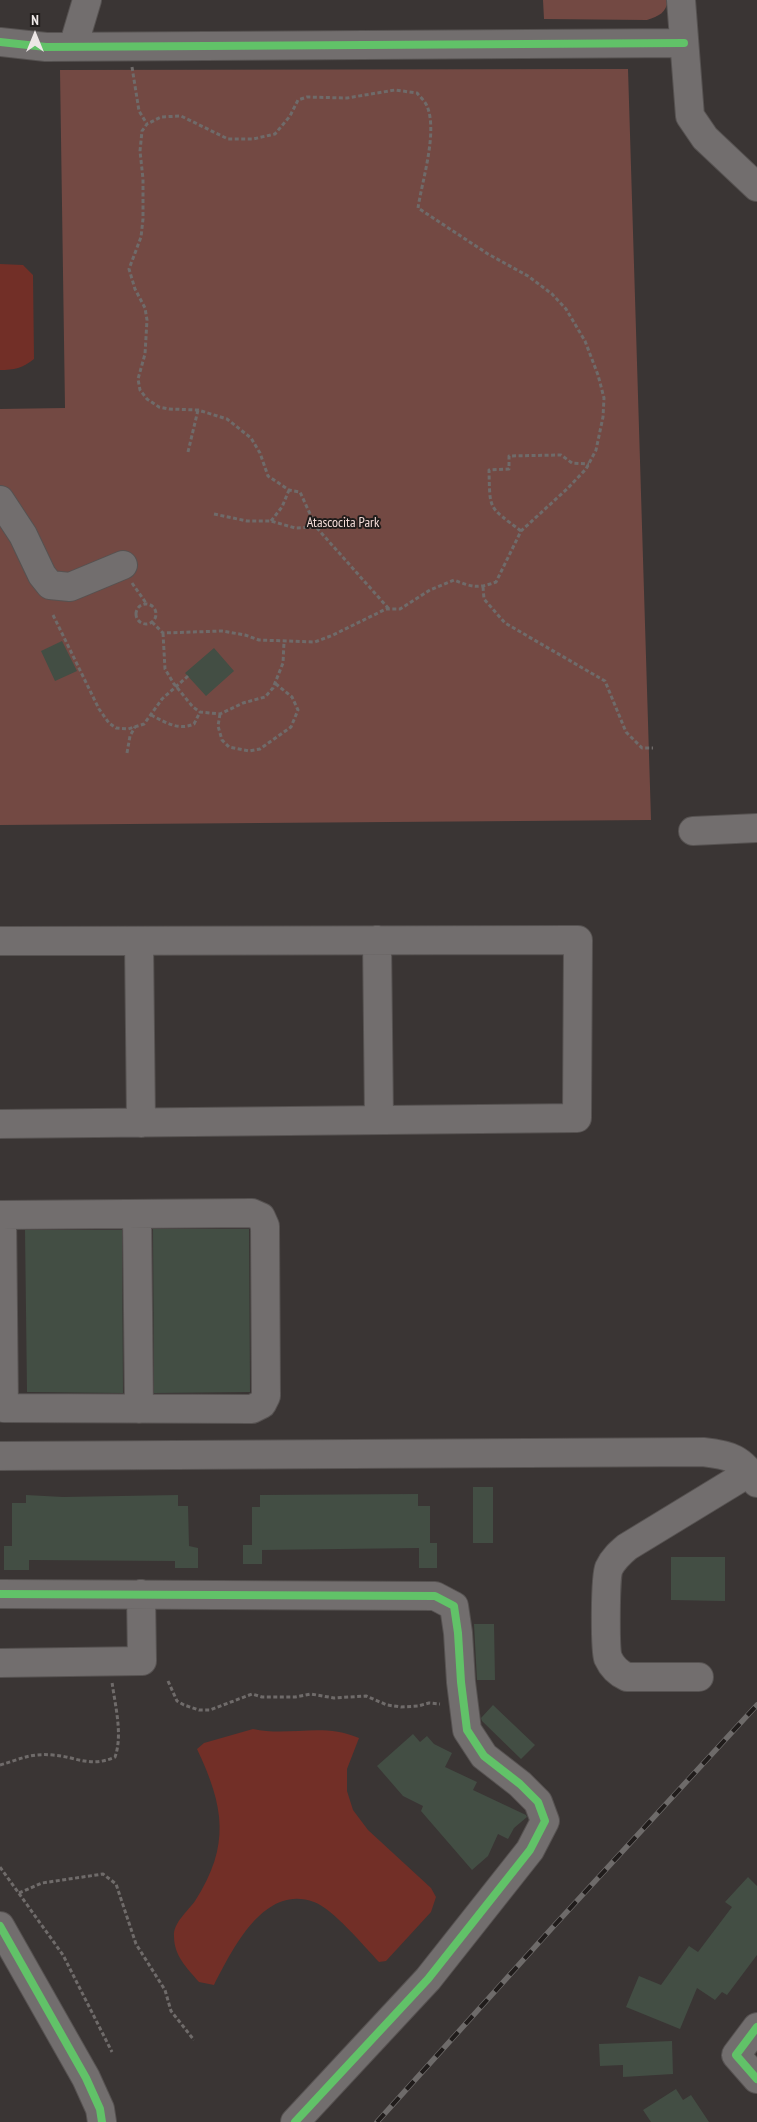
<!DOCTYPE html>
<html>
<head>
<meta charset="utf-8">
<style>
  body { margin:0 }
  #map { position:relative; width:757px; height:2122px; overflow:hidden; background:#3a3534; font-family:"PT Sans Narrow",sans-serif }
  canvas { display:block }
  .north { position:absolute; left:10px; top:10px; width:50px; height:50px; -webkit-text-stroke:4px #201c1b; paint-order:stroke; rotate:0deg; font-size:14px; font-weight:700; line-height:20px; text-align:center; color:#ede7e6 }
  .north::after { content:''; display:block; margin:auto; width:18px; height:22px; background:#ede7e6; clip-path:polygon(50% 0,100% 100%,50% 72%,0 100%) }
</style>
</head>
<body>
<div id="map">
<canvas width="757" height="2122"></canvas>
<div class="north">N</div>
</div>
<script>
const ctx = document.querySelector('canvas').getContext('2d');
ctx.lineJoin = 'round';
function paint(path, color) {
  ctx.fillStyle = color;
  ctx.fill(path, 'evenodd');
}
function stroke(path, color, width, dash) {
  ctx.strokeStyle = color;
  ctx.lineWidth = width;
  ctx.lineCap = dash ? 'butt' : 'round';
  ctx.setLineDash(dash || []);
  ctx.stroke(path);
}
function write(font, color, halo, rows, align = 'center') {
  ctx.font = font + ' "PT Sans Narrow",sans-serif';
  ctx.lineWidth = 4;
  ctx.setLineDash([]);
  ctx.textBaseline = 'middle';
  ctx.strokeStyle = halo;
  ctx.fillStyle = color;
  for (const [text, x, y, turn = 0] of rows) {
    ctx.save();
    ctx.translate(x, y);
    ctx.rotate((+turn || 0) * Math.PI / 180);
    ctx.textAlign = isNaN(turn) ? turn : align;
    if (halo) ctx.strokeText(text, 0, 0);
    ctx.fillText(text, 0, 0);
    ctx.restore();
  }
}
paint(new Path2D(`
  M543 0H668C666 13 659 16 647 20L544 19Z
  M628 69 651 820 0 825V409L65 408 60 70Z`), '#734943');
paint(new Path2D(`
  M0 264 23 265 33 275 34 359C23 368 14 370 0 370Z
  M253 1729C290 1737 322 1722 359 1738L347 1769V1791L353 1810 368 1830 431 1888 436 1897 431 1912 386 1961 379 1962C365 1947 332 1908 314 1902 264 1883 232 1950 214 1985L199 1982C187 1968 174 1956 174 1936 173 1923 188 1911 195 1901 231 1845 224 1806 197 1749L204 1743Z`), '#722f27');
paint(new Path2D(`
  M62 641 77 671 55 681 41 651Z
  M214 648 234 671 206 696 185 673Z
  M153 1229H249L250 1392 154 1393Z
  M25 1230H122L123 1393 27 1392Z
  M473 1487H493V1543H473Z
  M418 1494V1506H430V1543H437V1568H419V1548L262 1550V1564H243V1545H252V1507H260V1495Z
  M26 1495 63 1497 178 1495V1506H188L189 1546 198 1548V1568H175V1561L29 1560V1570H4V1546H12V1503H26Z
  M671 1557H725V1601L671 1600Z
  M474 1624H494L495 1680H477Z
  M493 1705 535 1745 521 1759 482 1721 481 1718Z
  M413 1734 420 1742 427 1736 434 1744 452 1753 445 1767 477 1782 473 1790 526 1815 527 1817 514 1828 508 1839 498 1834 488 1856 472 1870 421 1811 423 1806 403 1796 377 1766Z
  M748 1877 757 1886V1955L727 1995 722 1992 715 2000 697 1988 680 2029 626 2007 639 1976 661 1985 689 1946 698 1952 732 1907 725 1902Z
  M672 2041 673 2074 623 2077V2065L600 2066 599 2044Z
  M676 2089 683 2100 691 2095 709 2122H651L643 2110Z`), '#434e44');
const minor = new Path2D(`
  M681 0 690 116 705 138 757 187
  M0 42 46 47 684 43
  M73 47 87 0
  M0 500 23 535 42 575 50 585 70 587 123 565
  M693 831 757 828
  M377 940 379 1120
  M0 941 578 940 577 1118 0 1124
  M139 941 141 1123
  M137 1214 139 1409
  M0 1215 252 1213 261 1217 265 1226 266 1396 262 1404 252 1409 4 1408 2 1215
  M0 1456 703 1452C730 1455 742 1458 757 1483
  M0 1594 435 1596 454 1606 458 1633 461 1682 467 1730 484 1756 520 1784 538 1802 545 1821 530 1850 428 1979 295 2122
  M0 1663 142 1661 141 1594
  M699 1677H627C618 1673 612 1667 608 1658 605 1649 605 1577 609 1568 613 1559 620 1553 627 1547L750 1472
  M0 1926 86 2078 100 2109 102 2122
  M757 2027 736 2055 757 2079`);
stroke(minor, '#565251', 30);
stroke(new Path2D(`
  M132 67 139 111 147 124
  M188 452 198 410
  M214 514 247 521H271L295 528 316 527
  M271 521 282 507 289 490
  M521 531C488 506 490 511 489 470L509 469V456L561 455 572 463 589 464
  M132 583 146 603
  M483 587 484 599 505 623 605 681 626 732 642 748H653
  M136 614a10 10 0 1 1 20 0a10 10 0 1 1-20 0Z
  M53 615 99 709 109 723 116 728 128 729 144 724 162 699 188 676
  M152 622 163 633 222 631 245 635 259 640 315 642 333 635 386 609H400L430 590 454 580C472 587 477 589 496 582L521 531 568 488 586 469 596 450 603 417 604 398 598 375 585 341 566 309 552 294 528 276 488 254 418 208C422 181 438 132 427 106 425 101 420 97 417 93L395 90 347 98 307 97 298 100 290 116 275 134 253 139H228L181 116 161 117 147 124 142 131 140 151 143 179V219L141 237 129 269 135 289 145 308 147 320 145 354 138 379 140 390 147 399 159 407 169 409 198 410 227 419 251 438 260 453 268 476 289 490 300 492 316 527 389 609
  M163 633 165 669 174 684 193 707 200 712 220 714 243 703 265 697 273 688 283 663 284 642
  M220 714 218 726 222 740 229 747 249 751 260 749 291 727 298 710 292 697 276 684
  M151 715C165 722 178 731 194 724L200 712
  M127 753 130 736 135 727
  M168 1681 177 1701 184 1705 199 1710H210L252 1694 262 1697H295L311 1694 334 1698 366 1696 387 1705 401 1707 418 1706 429 1703 440 1704
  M0 1765C21 1759 30 1753 53 1755 77 1757 90 1768 115 1757 123 1735 115 1705 112 1682
  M0 1867 63 1955 112 2052
  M19 1893 42 1883 103 1874 116 1884 136 1944 165 1990 171 2011 194 2040`), '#6f6b6a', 3, [4, 2.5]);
stroke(minor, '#726e6e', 28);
const rail = new Path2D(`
  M377 2122 552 1928 757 1705`);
stroke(rail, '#6e6b6a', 5.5);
stroke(rail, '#201c1b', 4, [11]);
stroke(new Path2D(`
  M0 42 46 47 684 43
  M0 1594 435 1596 454 1606 458 1633 461 1682 467 1730 484 1756 520 1784 538 1802 545 1821 530 1850 428 1979 295 2122
  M0 1926 86 2078 100 2109 102 2122
  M757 2027 736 2055 757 2079`), '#61c268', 8);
write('14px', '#f4dcd8', '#201c1b', [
  ["Atascocita Park",343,523]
]);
</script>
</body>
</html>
